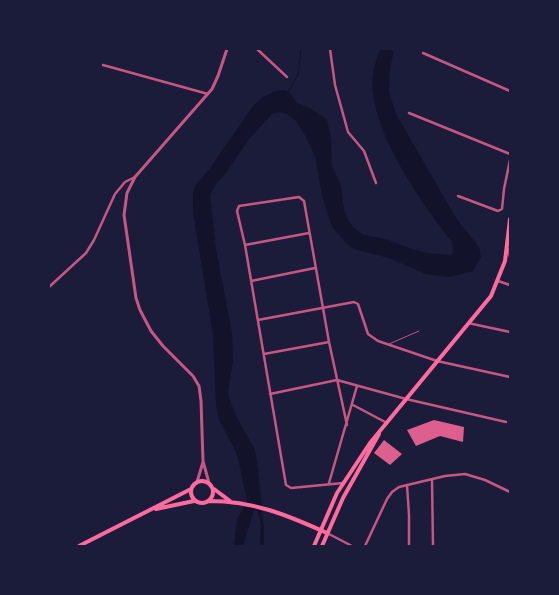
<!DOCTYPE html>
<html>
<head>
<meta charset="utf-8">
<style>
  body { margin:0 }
  #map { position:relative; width:559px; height:595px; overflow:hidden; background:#1b1b3a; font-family:Poppins,sans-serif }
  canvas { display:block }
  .frame { position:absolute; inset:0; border:50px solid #1b1b3a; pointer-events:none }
</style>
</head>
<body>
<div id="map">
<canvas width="559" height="595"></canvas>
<div class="frame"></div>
</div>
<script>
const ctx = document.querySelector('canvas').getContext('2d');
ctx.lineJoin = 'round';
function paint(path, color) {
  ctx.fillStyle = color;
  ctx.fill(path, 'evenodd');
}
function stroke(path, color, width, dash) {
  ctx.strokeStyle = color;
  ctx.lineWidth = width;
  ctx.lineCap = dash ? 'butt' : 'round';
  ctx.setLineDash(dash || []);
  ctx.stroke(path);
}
paint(new Path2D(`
  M380 49H394L390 69 389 92 396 114 456 218 479 247 481 257 473 271 450 277 426 274 389 258 354 249 347 244 332 227 322 196 315 156 305 135 296 121 287 114 279 112 272 114 250 138 223 177 216 184 210 195 216 249 232 333 233 362 228 391 229 398 236 416 254 448 257 459 264 530V546H260L261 523 257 510H254L243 546H234L237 519 247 503V500L237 454 219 420 216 404 213 335 193 212V194L195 186 210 168 253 106 263 97 275 91 285 90 291 94 297 103 310 108 327 120 331 138 332 166 341 186 344 209 348 220 354 228 364 235 386 239 412 249 426 253 451 255 453 253 452 242C421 202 367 127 373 75 374 66 377 57 380 49Z`), '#12122b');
stroke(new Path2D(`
  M288 92 298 75 301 49`), '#12122b', 1);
paint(new Path2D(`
  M434 420 464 427 463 442 440 436 416 446 407 430Z
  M384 440 402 454 390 465 374 453Z`), '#dd5f8e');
stroke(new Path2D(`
  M389 344 419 331`), '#c65784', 1);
stroke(new Path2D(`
  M257 49 287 77
  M330 49 335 85 348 132 364 151 376 183
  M423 53 510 91
  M103 65 208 94
  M409 113 510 154
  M458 196 498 211 502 209 504 189 510 160
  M245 245 309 233
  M508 249 510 257
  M251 281 315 268
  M498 281 510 285
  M49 287 86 253 94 240 115 194 125 182 135 177
  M258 320 354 302 358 304 368 334 378 341 437 361 510 377
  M468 323 510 332
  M264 354 329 342
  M270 394 337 380 406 399 506 422
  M353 405 387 423
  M432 480 433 546
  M329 483 357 386
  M343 483 291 488 286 485 245 245 237 211 239 206 299 197 304 201 329 342 347 425
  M407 485 409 515V546
  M327 533 352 546
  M365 546 387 499 392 492 399 487 445 476 465 474 485 480 510 492`), '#c65784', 2.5);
stroke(new Path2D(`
  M197 482 203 462
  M209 483 203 461 201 401 199 386 193 376 163 346 151 331 140 310 136 298 124 215 127 193 135 177 212 89 218 76 227 49`), '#c65784', 3);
stroke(new Path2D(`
  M191 492a11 11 0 1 1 22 0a11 11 0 1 1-22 0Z
  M214 489 230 501
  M209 501C254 501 287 515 327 533
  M156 509 194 501
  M79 546 191 489`), '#ff6b9d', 4);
stroke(new Path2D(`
  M314 546 337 493 370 443 491 296 505 261 510 219
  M322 546 343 498 379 434`), '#ff6b9d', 4);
</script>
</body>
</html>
